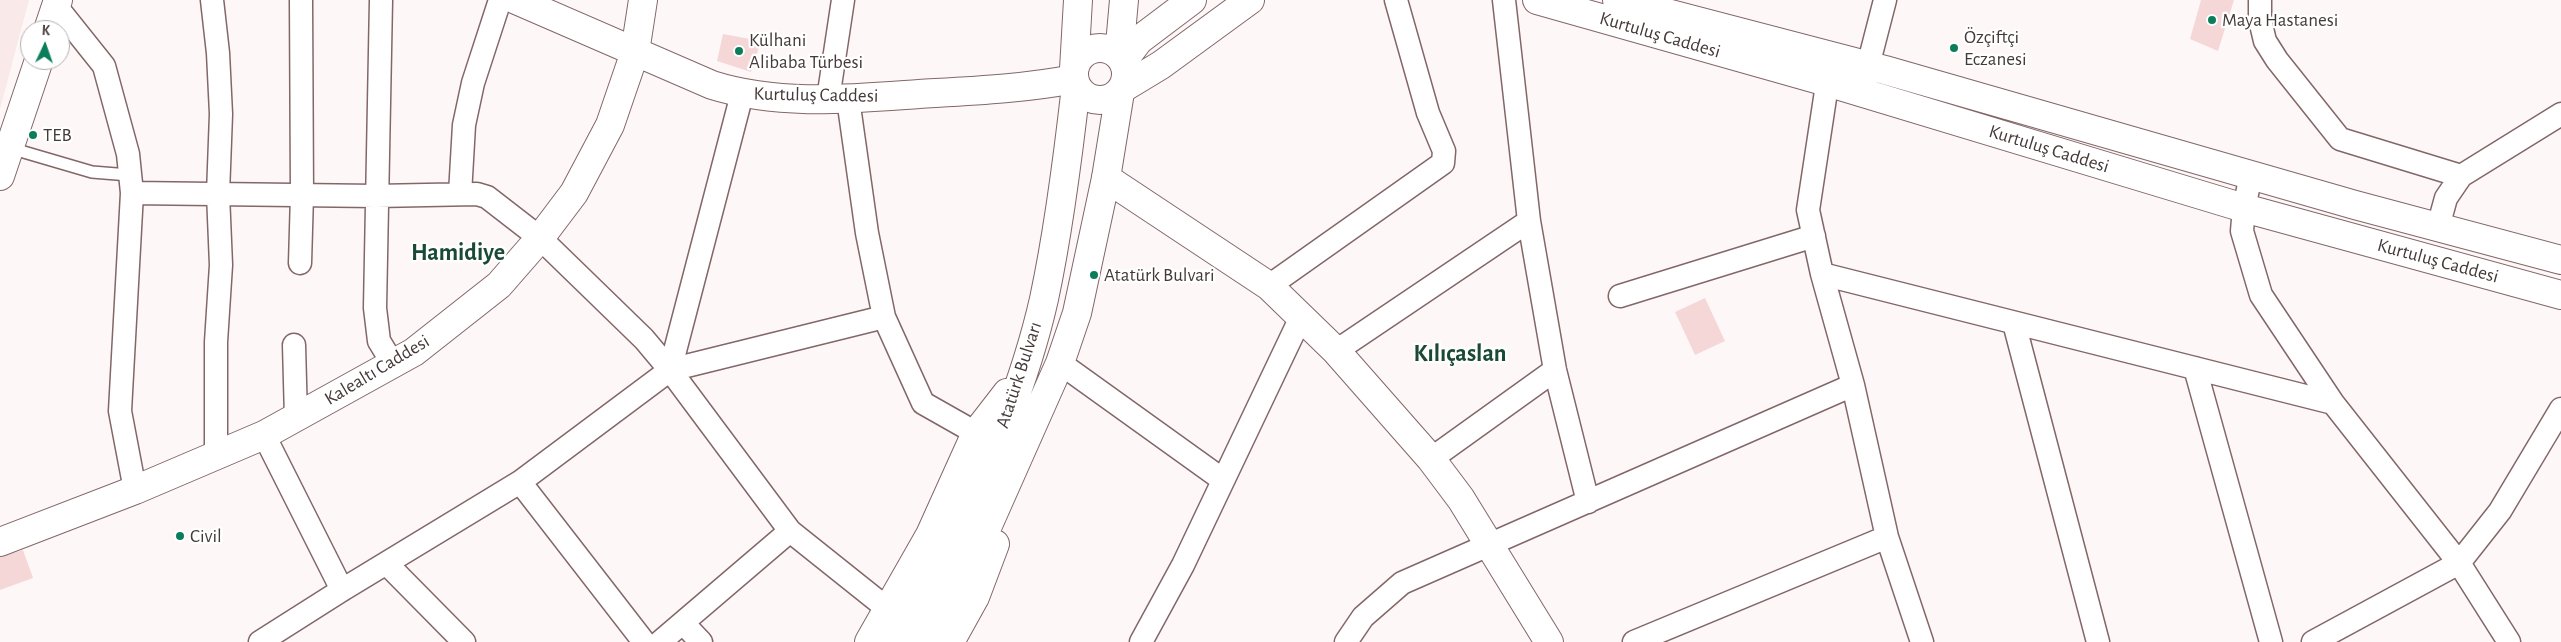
<!DOCTYPE html>
<html>
<head>
<meta charset="utf-8">
<style>
  body { margin:0 }
  #map { position:relative; width:2561px; height:642px; overflow:hidden; background:#fef7f7; font-family:"Alegreya Sans",sans-serif }
  canvas { display:block }
  .north { position:absolute; left:20px; top:20px; width:50px; height:50px; box-sizing:border-box; background:#fff; border:1px solid #b5b0b0; border-radius:50%; rotate:3deg; font-size:14px; font-weight:700; line-height:20px; text-align:center; color:#453939 }
  .north::after { content:''; display:block; margin:auto; width:18px; height:22px; background:#0a7e5b; clip-path:polygon(50% 0,100% 100%,50% 72%,0 100%) }
</style>
</head>
<body>
<div id="map">
<canvas width="2561" height="642"></canvas>
<div class="north">K</div>
</div>
<script>
const ctx = document.querySelector('canvas').getContext('2d');
ctx.lineJoin = 'round';
function paint(path, color) {
  ctx.fillStyle = color;
  ctx.fill(path, 'evenodd');
}
function stroke(path, color, width, dash) {
  ctx.strokeStyle = color;
  ctx.lineWidth = width;
  ctx.lineCap = dash ? 'butt' : 'round';
  ctx.setLineDash(dash || []);
  ctx.stroke(path);
}
function write(font, color, halo, rows, align = 'center') {
  ctx.font = font + ' "Alegreya Sans",sans-serif';
  ctx.lineWidth = 4.5;
  ctx.setLineDash([]);
  ctx.textBaseline = 'middle';
  ctx.strokeStyle = halo;
  ctx.fillStyle = color;
  for (const [text, x, y, turn = 0] of rows) {
    ctx.save();
    ctx.translate(x, y);
    ctx.rotate((+turn || 0) * Math.PI / 180);
    ctx.textAlign = isNaN(turn) ? turn : align;
    if (halo) ctx.strokeText(text, 0, 0);
    ctx.fillText(text, 0, 0);
    ctx.restore();
  }
}
paint(new Path2D(`
  M0 0H29L0 109Z`), '#fae9e9');
paint(new Path2D(`
  M2201 0H2234L2218 51 2190 39Z
  M723 34 761 41 751 72 717 61Z
  M1705 298 1725 341 1695 355 1675 312Z
  M23 550 33 578 0 590V557Z`), '#f6d7d7');
const lane = new Path2D(`
  M10 148 92 172 129 175`);
const street = new Path2D(`
  M212 0 218 53 221 114 218 194 221 265 216 342V456
  M381 0 375 308 379 341 393 364
  M1504 0 1529 221 1555 370 1588 502
  M2260 0V20L2265 41 2277 60 2340 139 2461 176
  M56 6 104 66 128 154 132 193 120 411 135 490
  M1830 65 1808 210 1822 274 1853 385 1887 537 1922 642
  M1868 66 1885 0
  M828 99 843 0
  M848 99 867 233 884 317 923 403 976 433
  M2251 175 2244 208 2242 231 2261 295 2333 403 2459 563 2509 642
  M132 193 376 196 477 194 487 197 540 238 644 339 670 370 790 531 889 610
  M460 194 464 125 473 83 500 0
  M2438 227 2446 198 2461 176 2561 114
  M300 263 302 195 301 0
  M1822 274 2333 403
  M1269 286 1443 163 1444 151 1428 113 1396 0
  M1620 296 1814 236
  M2014 323 2098 642
  M294 345 296 418
  M1336 351 1529 221
  M1060 363 1223 480
  M2195 368 2271 642
  M670 370 742 94
  M264 435 342 590
  M1431 459 1555 370
  M520 482 644 642
  M387 564 464 642
  M683 623 701 642
  M260 642 342 590 520 482 670 370 884 317
  M660 642 790 531
  M1141 642 1183 565 1301 317
  M1346 642 1363 617 1402 583 1853 385
  M1634 642 1887 537
  M2313 642 2459 563 2500 511 2561 409`);
const secondary = new Path2D(`
  M516 0 712 85C779 106 849 99 919 94 971 91 1022 89 1074 79
  M1537 0 1827 82 2244 208 2561 295
  M1617 0 1885 70 2355 205 2561 260
  M48 30 58 0
  M1123 61 1139 40 1192 0
  M1123 88 1161 65 1250 0
  M0 176 39 60
  M1106 178 1269 286 1336 351 1431 459 1461 499 1549 642
  M0 542 135 490 264 435 414 352 499 285 540 238 574 193 610 125 635 52 643 0`);
const primary = new Path2D(`
  M1074 74a26 26 0 1 1 52 0a26 26 0 1 1-52 0Z
  M1119 56 1124 0
  M1074 69 1078 0
  M869 642 930 535 976 433 1007 393
  M896 642C914 611 935 579 951 547 988 473 1026 379 1044 299 1059 229 1068 157 1076 86
  M924 642 981 541 1060 363 1077 313 1106 178 1120 92
  M950 642 975 597 995 544`);
stroke(lane, '#836768', 14);
stroke(street, '#836768', 25);
stroke(secondary, '#836768', 30);
stroke(primary, '#836768', 30);
stroke(lane, '#fff', 11);
stroke(street, '#fff', 22);
stroke(secondary, '#fff', 28);
stroke(primary, '#fff', 28);
for (const [x, y, r, color] of [
  [2212,20,5,"#0a7e5b"],
  [1954,48,5,"#0a7e5b"],
  [739,51,5,"#0a7e5b"],
  [33,135,5,"#0a7e5b"],
  [1094,275,5,"#0a7e5b"],
  [180,536,5,"#0a7e5b"]
]) {
  const dot = new Path2D();
  dot.arc(x, y, r, 0, 2 * Math.PI);
  ctx.fillStyle = color;
  ctx.fill(dot);
  stroke(dot, '#fff', 2);
}
write('19px', '#453939', '#fff', [
  ["Maya Hastanesi",2222,20],
  ["Özçiftçi",1964,37],
  ["Eczanesi",1964,59],
  ["Külhani",749,40],
  ["Alibaba Türbesi",749,62],
  ["TEB",43,135],
  ["Atatürk Bulvari",1104,275],
  ["Civil",190,536]
], 'left');
write('19px', '#453939', '#fff', [
  ["Kurtuluş Caddesi",1660,35,16],
  ["Kurtuluş Caddesi",816,95,1],
  ["Kurtuluş Caddesi",2049,149,17],
  ["Kurtuluş Caddesi",2438,261,15],
  ["Kalealtı Caddesi",377,370,-31],
  ["Atatürk Bulvarı",1019,375,-72]
]);
write('bold 24px', '#1a4937', '#fff', [
  ["Hamidiye",458,253],
  ["Kılıçaslan",1460,354]
]);
</script>
</body>
</html>
